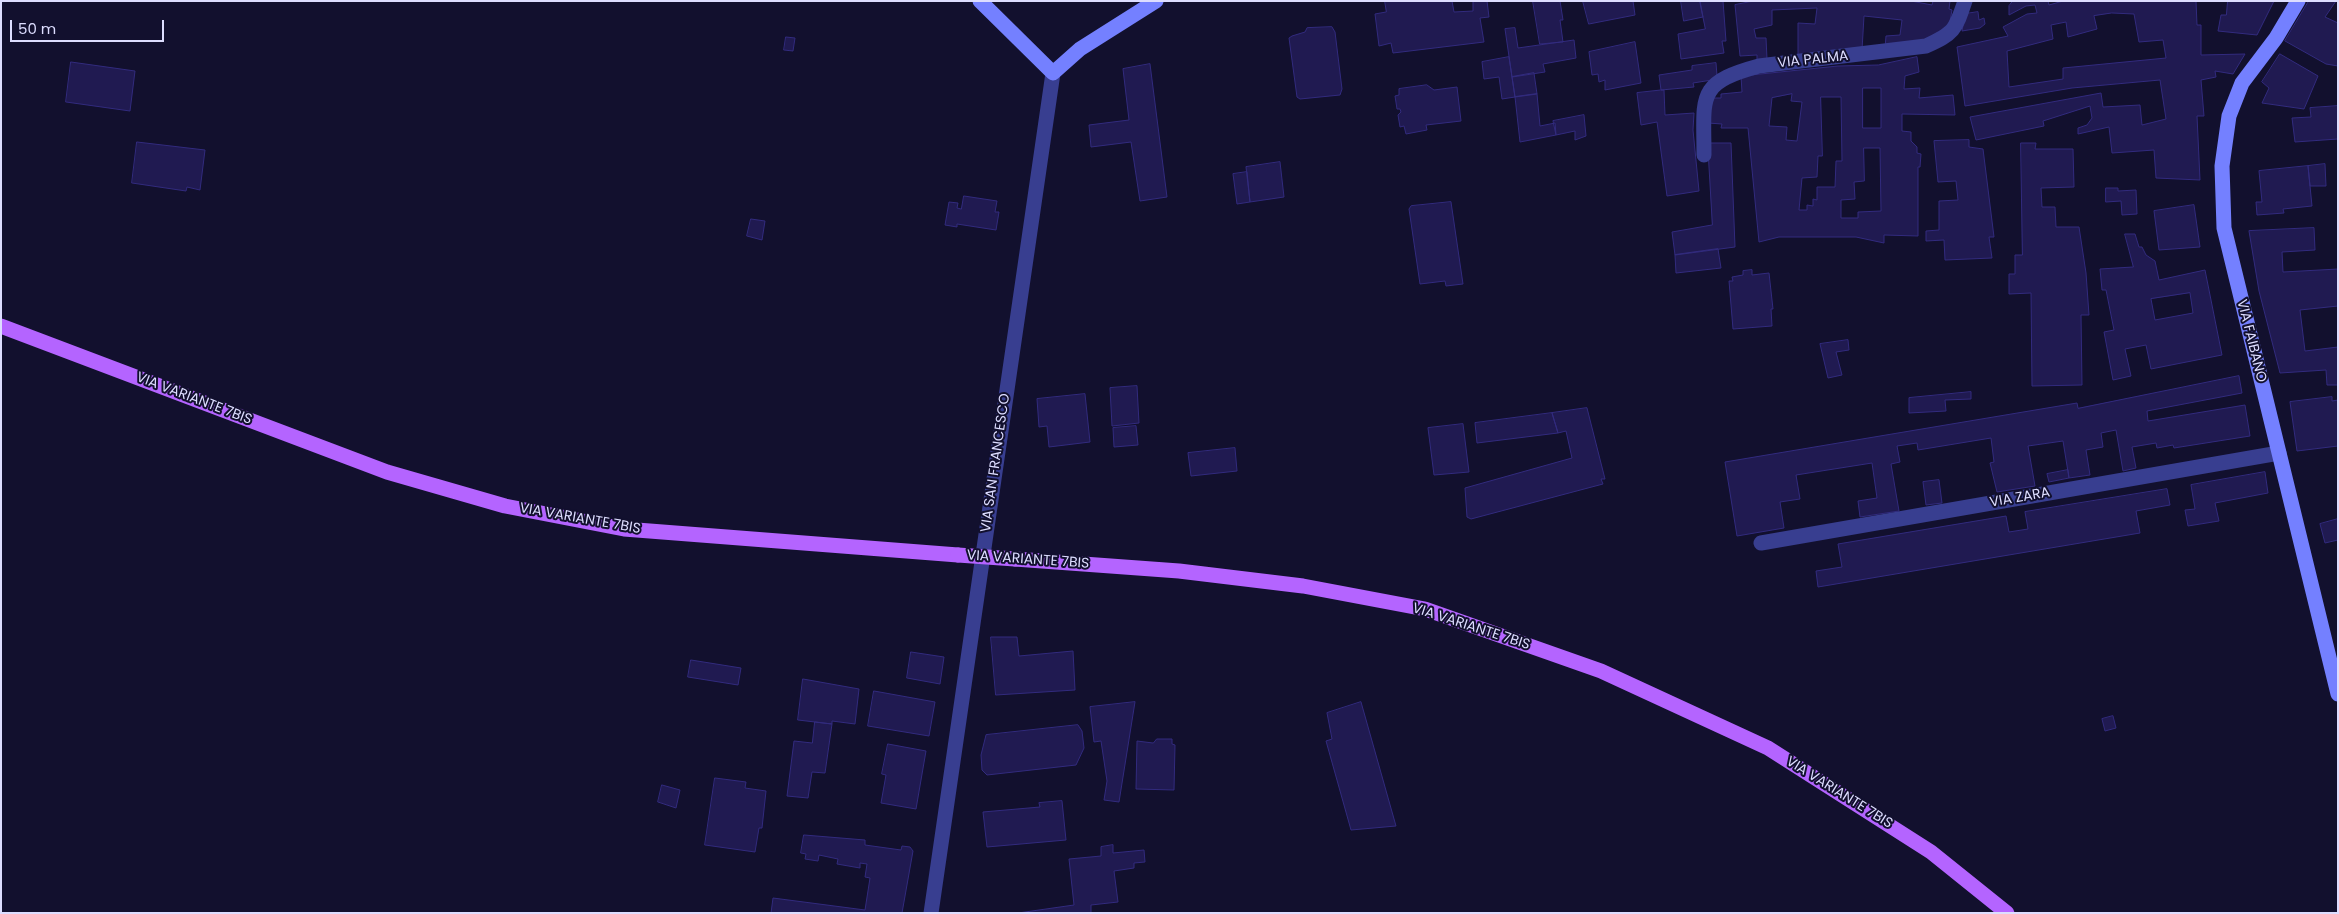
<!DOCTYPE html>
<html>
<head>
<meta charset="utf-8">
<style>
  body { margin:0 }
  #map { position:relative; width:2339px; height:914px; overflow:hidden; background:#12102e; font-family:Poppins,sans-serif }
  canvas { display:block }
  .frame { position:absolute; inset:0; border:2px solid #ddf; pointer-events:none }
  .scale { position:absolute; left:10px; top:20px; width:154px; height:22px; box-sizing:border-box; border:2px solid #ddf; border-top:0; padding-left:6px; font-size:15px; line-height:18px; white-space:nowrap; color:#ddf; -webkit-text-stroke:4px #12102e; paint-order:stroke }
</style>
</head>
<body>
<div id="map">
<canvas width="2339" height="914"></canvas>
<div class="frame"></div>
<div class="scale">50 m</div>
</div>
<script>
const ctx = document.querySelector('canvas').getContext('2d');
ctx.lineJoin = 'round';
function paint(path, color) {
  ctx.fillStyle = color;
  ctx.fill(path, 'evenodd');
}
function stroke(path, color, width, dash) {
  ctx.strokeStyle = color;
  ctx.lineWidth = width;
  ctx.lineCap = dash ? 'butt' : 'round';
  ctx.setLineDash(dash || []);
  ctx.stroke(path);
}
function write(font, color, halo, rows, align = 'center') {
  ctx.font = font + ' Poppins,sans-serif';
  ctx.lineWidth = 4;
  ctx.setLineDash([]);
  ctx.textBaseline = 'middle';
  ctx.strokeStyle = halo;
  ctx.fillStyle = color;
  for (const [text, x, y, turn = 0] of rows) {
    ctx.save();
    ctx.translate(x, y);
    ctx.rotate((+turn || 0) * Math.PI / 180);
    ctx.textAlign = isNaN(turn) ? turn : align;
    if (halo) ctx.strokeText(text, 0, 0);
    ctx.fillText(text, 0, 0);
    ctx.restore();
  }
}
const building = new Path2D(`
  M1385 1H1452L1454 12 1473 11V1H1487L1489 17 1480 18 1484 42 1393 53 1391 43 1379 46 1375 14 1386 12Z
  M1533 1H1560L1563 20H1560L1563 42 1540 44Z
  M1583 1H1633L1635 15 1589 24Z
  M1681 1H1700L1703 17 1684 21Z
  M1700 1H1723L1726 41H1722L1724 53 1681 59 1678 34 1705 29Z
  M1754 1H1911L1932 5 1933 1H1950L1949 9 1952 10 1949 27 1916 44 1885 48 1886 36 1900 35 1902 20 1864 16 1862 50 1798 55V23L1815 24 1817 8 1772 10V25L1754 29 1756 38H1766L1767 59 1757 60V55L1740 56 1735 5Z
  M2013 1H2048L2049 5 2063 1H2196L2197 25H2201V55L2245 54 2233 74 2215 71 2216 77 2201 80 2204 116H2197L2200 180 2156 178 2154 150 2112 153 2109 127 2078 134V128L2087 125 2092 118 2090 106 2043 121 2044 126 1976 140 1970 117 2101 93 2103 107 2140 105 2142 125 2166 119 2160 80 2072 88 1965 106 1957 47 2008 36 2003 27 2027 14 2037 13 2035 5 2026 6 2009 15V6ZM2112 13 2134 14 2139 42 2163 40 2166 58 2063 68V79L2009 87 2007 51 2053 39 2051 25 2066 22 2068 37 2097 29 2094 16Z
  M2228 1H2274L2257 35 2218 31 2221 15H2226Z
  M2309 1H2336L2325 17 2338 23V66L2326 64 2285 41Z
  M1978 12 1979 20 1984 18 1985 24 1980 28 1962 31 1965 14Z
  M1332 27 1335 32 1342 89 1340 95 1300 99 1297 97 1289 38 1292 36 1305 32 1307 28Z
  M1515 28 1518 48 1574 40 1576 58 1543 64 1545 72 1512 77 1505 29Z
  M786 37 795 38 793 51 784 50Z
  M1635 42 1641 83 1605 90V80L1599 82 1598 74 1592 75 1589 52Z
  M2280 54 2318 76 2304 109 2262 103 2269 88 2262 82Z
  M1509 57 1515 97 1502 99 1499 77 1484 79 1482 62Z
  M1917 57 1919 72 1905 76 1904 89 1920 88 1919 98 1953 95 1955 115 1902 114V131L1911 132V141L1917 147V153L1921 154 1920 167H1918V236L1884 235V243L1856 237H1779L1759 242 1748 128H1721L1722 124 1708 123 1710 98H1721V94L1742 92 1741 76 1838 66 1878 65ZM1863 88H1881V128H1863ZM1792 94 1791 101 1802 102 1797 141 1786 140 1787 127 1769 126 1772 98ZM1821 97H1841L1842 161H1836L1835 187H1817V200L1813 199V206L1807 205V210H1799L1802 178 1817 177 1818 156H1822ZM1864 148H1880L1881 211 1858 212V218H1841V200L1855 199 1854 182 1864 181Z
  M71 62 135 71 130 111 66 102Z
  M1716 63 1717 76 1712 80 1693 83 1694 87 1661 90 1659 75 1692 70V66Z
  M1150 64 1167 197 1140 201 1131 142 1091 147 1089 125 1129 120 1123 69Z
  M1534 73 1537 94 1515 97 1512 77Z
  M1427 85 1434 90 1457 87 1461 121 1426 125 1427 130 1406 134 1404 126 1400 127 1398 115 1401 112 1400 109H1397L1395 96 1399 95V89Z
  M1661 90H1664L1665 115 1694 113 1693 130 1699 191 1667 196 1657 122 1641 125 1637 93Z
  M1537 94 1540 126 1555 123 1556 135 1520 142 1515 97Z
  M2338 106V139L2295 142 2292 118 2311 117 2310 108Z
  M1584 115 1586 136 1575 140V131L1556 135 1553 121Z
  M1969 140V147L1983 149 1994 237H1989L1992 258 1945 260 1944 240 1926 241V231L1939 230V201L1958 200 1956 181 1938 182 1934 141Z
  M137 142 205 150 200 190 187 187 186 191 132 183Z
  M1708 143H1731L1735 247 1675 255 1672 232 1712 225Z
  M2021 143H2036L2035 149H2073L2074 187 2041 188 2042 207H2055L2056 227H2079L2086 273 2089 315H2081L2082 385 2032 386 2031 293 2009 294V274H2015V255H2022Z
  M1280 162 1284 197 1250 202 1246 167Z
  M2325 164 2326 186H2310L2308 166Z
  M2308 166 2312 206 2283 209 2284 213 2257 215 2256 202H2262L2259 171Z
  M1247 172 1250 202 1237 204 1233 174Z
  M2106 188H2118V191L2136 190 2137 214 2122 215 2121 201 2106 202Z
  M964 196 997 201 995 212H999L996 230 957 224V227L945 225 949 202 958 203 957 208 961 209Z
  M1451 202 1463 284 1446 286 1445 281 1420 284 1409 209 1411 206Z
  M2194 205 2200 247 2159 250 2154 211Z
  M751 219 765 221 762 240 747 236Z
  M2314 228 2315 250 2282 252 2283 272 2338 269V306L2300 310 2305 351 2338 347V385H2327L2326 370 2280 373 2259 291 2249 231Z
  M2125 234H2135L2139 247H2142L2146 255 2155 261 2159 280 2205 270 2222 355 2151 369 2146 345 2125 349 2131 376 2113 380 2104 332 2114 330 2106 290H2102L2100 269 2133 267ZM2190 293 2193 313 2155 320 2151 299Z
  M1718 249 1721 268 1676 273 1675 255Z
  M1752 270V275L1769 273 1773 309H1771L1772 326 1733 329 1729 281H1733L1732 277 1743 275V271Z
  M1848 340 1849 350 1836 352 1842 375 1828 378 1820 344Z
  M2239 376 2242 393 2147 411 2148 421 2245 405 2250 436 2174 448 2173 445 2157 448 2156 443 2132 447 2136 468 2123 471 2116 430 2101 433 2103 447 2086 450 2090 475 2069 478 2063 441 2028 446 2035 486 1997 492 1990 463 1994 462 1991 438 1918 450 1917 443 1897 446 1900 462 1891 464 1899 511 1860 517 1858 501 1877 498 1872 463 1796 475 1800 499 1780 502 1784 528 1737 536 1725 462 2077 403 2078 408Z
  M1137 386 1139 423 1112 426 1110 388Z
  M1971 392V399L1945 400 1946 411 1909 413V398Z
  M1085 394 1090 442 1049 447 1047 426 1039 427 1037 399Z
  M2332 397V401L2338 400V446L2297 451 2290 402Z
  M1587 408 1605 479H1601L1603 484 1471 519 1467 517 1465 488 1572 458 1566 431 1558 433 1552 413Z
  M1552 413 1558 433 1477 443 1475 423Z
  M1463 424 1469 472 1434 475 1428 428Z
  M1136 426 1138 445 1114 447 1113 428Z
  M1235 448 1237 471 1191 476 1188 453Z
  M2068 470 2069 478 2049 482 2047 474Z
  M2265 472 2268 493 2215 503 2219 521 2188 526 2185 510 2195 509 2191 485Z
  M1939 480 1942 503 1926 505 1923 482Z
  M2167 489 2170 505 2136 511 2140 533 1818 587 1816 571 1842 567 1838 544 2006 516 2009 532 2028 529 2025 512Z
  M2338 519V540L2325 543 2320 524Z
  M991 637H1017L1019 656 1073 651 1075 690 996 695Z
  M911 652 944 657 940 684 907 678Z
  M691 660 741 668 738 685 688 677Z
  M803 679 859 689 855 724 832 721V724L798 720Z
  M874 691 935 702 929 736 868 726Z
  M1135 702 1119 802 1104 800 1107 781 1101 741 1094 742 1090 707Z
  M1361 702 1396 826 1351 830 1326 741 1332 739 1327 713Z
  M2113 716 2116 728 2105 731 2102 719Z
  M815 722 832 724 825 773 812 772 808 798 787 796 794 741 812 743Z
  M1078 725 1082 731 1084 748 1076 765 987 775 982 770 981 755 986 735Z
  M1157 739H1172V744L1175 745 1174 790 1136 789 1137 741 1153 743Z
  M888 744 926 751 916 809 881 803 886 775 882 774Z
  M715 778 746 782 745 788 766 791 762 828H759L755 852 705 845Z
  M662 785 680 790 676 808 658 802Z
  M1062 801 1066 840 987 847 983 812 1040 807 1039 803Z
  M804 835 865 840V845L901 850 902 846 910 847 913 851 902 913H771L773 898 865 910 870 878 865 877 867 864 860 863V868L837 864 838 859 819 855 818 861 805 859 806 854 801 853Z
  M1113 845V853L1144 850 1145 862 1134 863V868L1114 871 1118 902 1091 905V913H1018L1074 905 1069 859 1101 856V847Z`);
paint(building, '#201a51');
stroke(building, '#322b7e', 1);
stroke(new Path2D(`
  M1704 155C1704 96 1696 83 1759 66L1926 46C1954 33 1955 31 1965 1
  M1761 543 2279 453
  M931 913 1053 73`), '#383e90', 15);
stroke(new Path2D(`
  M980 1 1053 73 1080 49 1156 1
  M2298 1 2276 38 2242 83 2229 116 2222 166 2224 228 2338 694`), '#7480ff', 15);
stroke(new Path2D(`
  M1 326 387 472 505 506 624 529 958 555
  M1015 559 1179 571 1303 586 1425 609 1601 671 1768 748 1931 852 2007 913`), '#b464ff', 15);
stroke(new Path2D(`
  M958 555 1015 559`), '#b464ff', 15);
write('14px', '#ddf', '#12102e', [
  ["VIA PALMA",1813,60,-6],
  ["VIA FAIBANO",2251,341,76],
  ["VIA VARIANTE 7BIS",194,399,21],
  ["VIA SAN FRANCESCO",996,463,-82],
  ["VIA ZARA",2020,498,-10],
  ["VIA VARIANTE 7BIS",580,519,10],
  ["VIA VARIANTE 7BIS",1028,560,4],
  ["VIA VARIANTE 7BIS",1471,627,18],
  ["VIA VARIANTE 7BIS",1839,793,32]
]);
</script>
</body>
</html>
